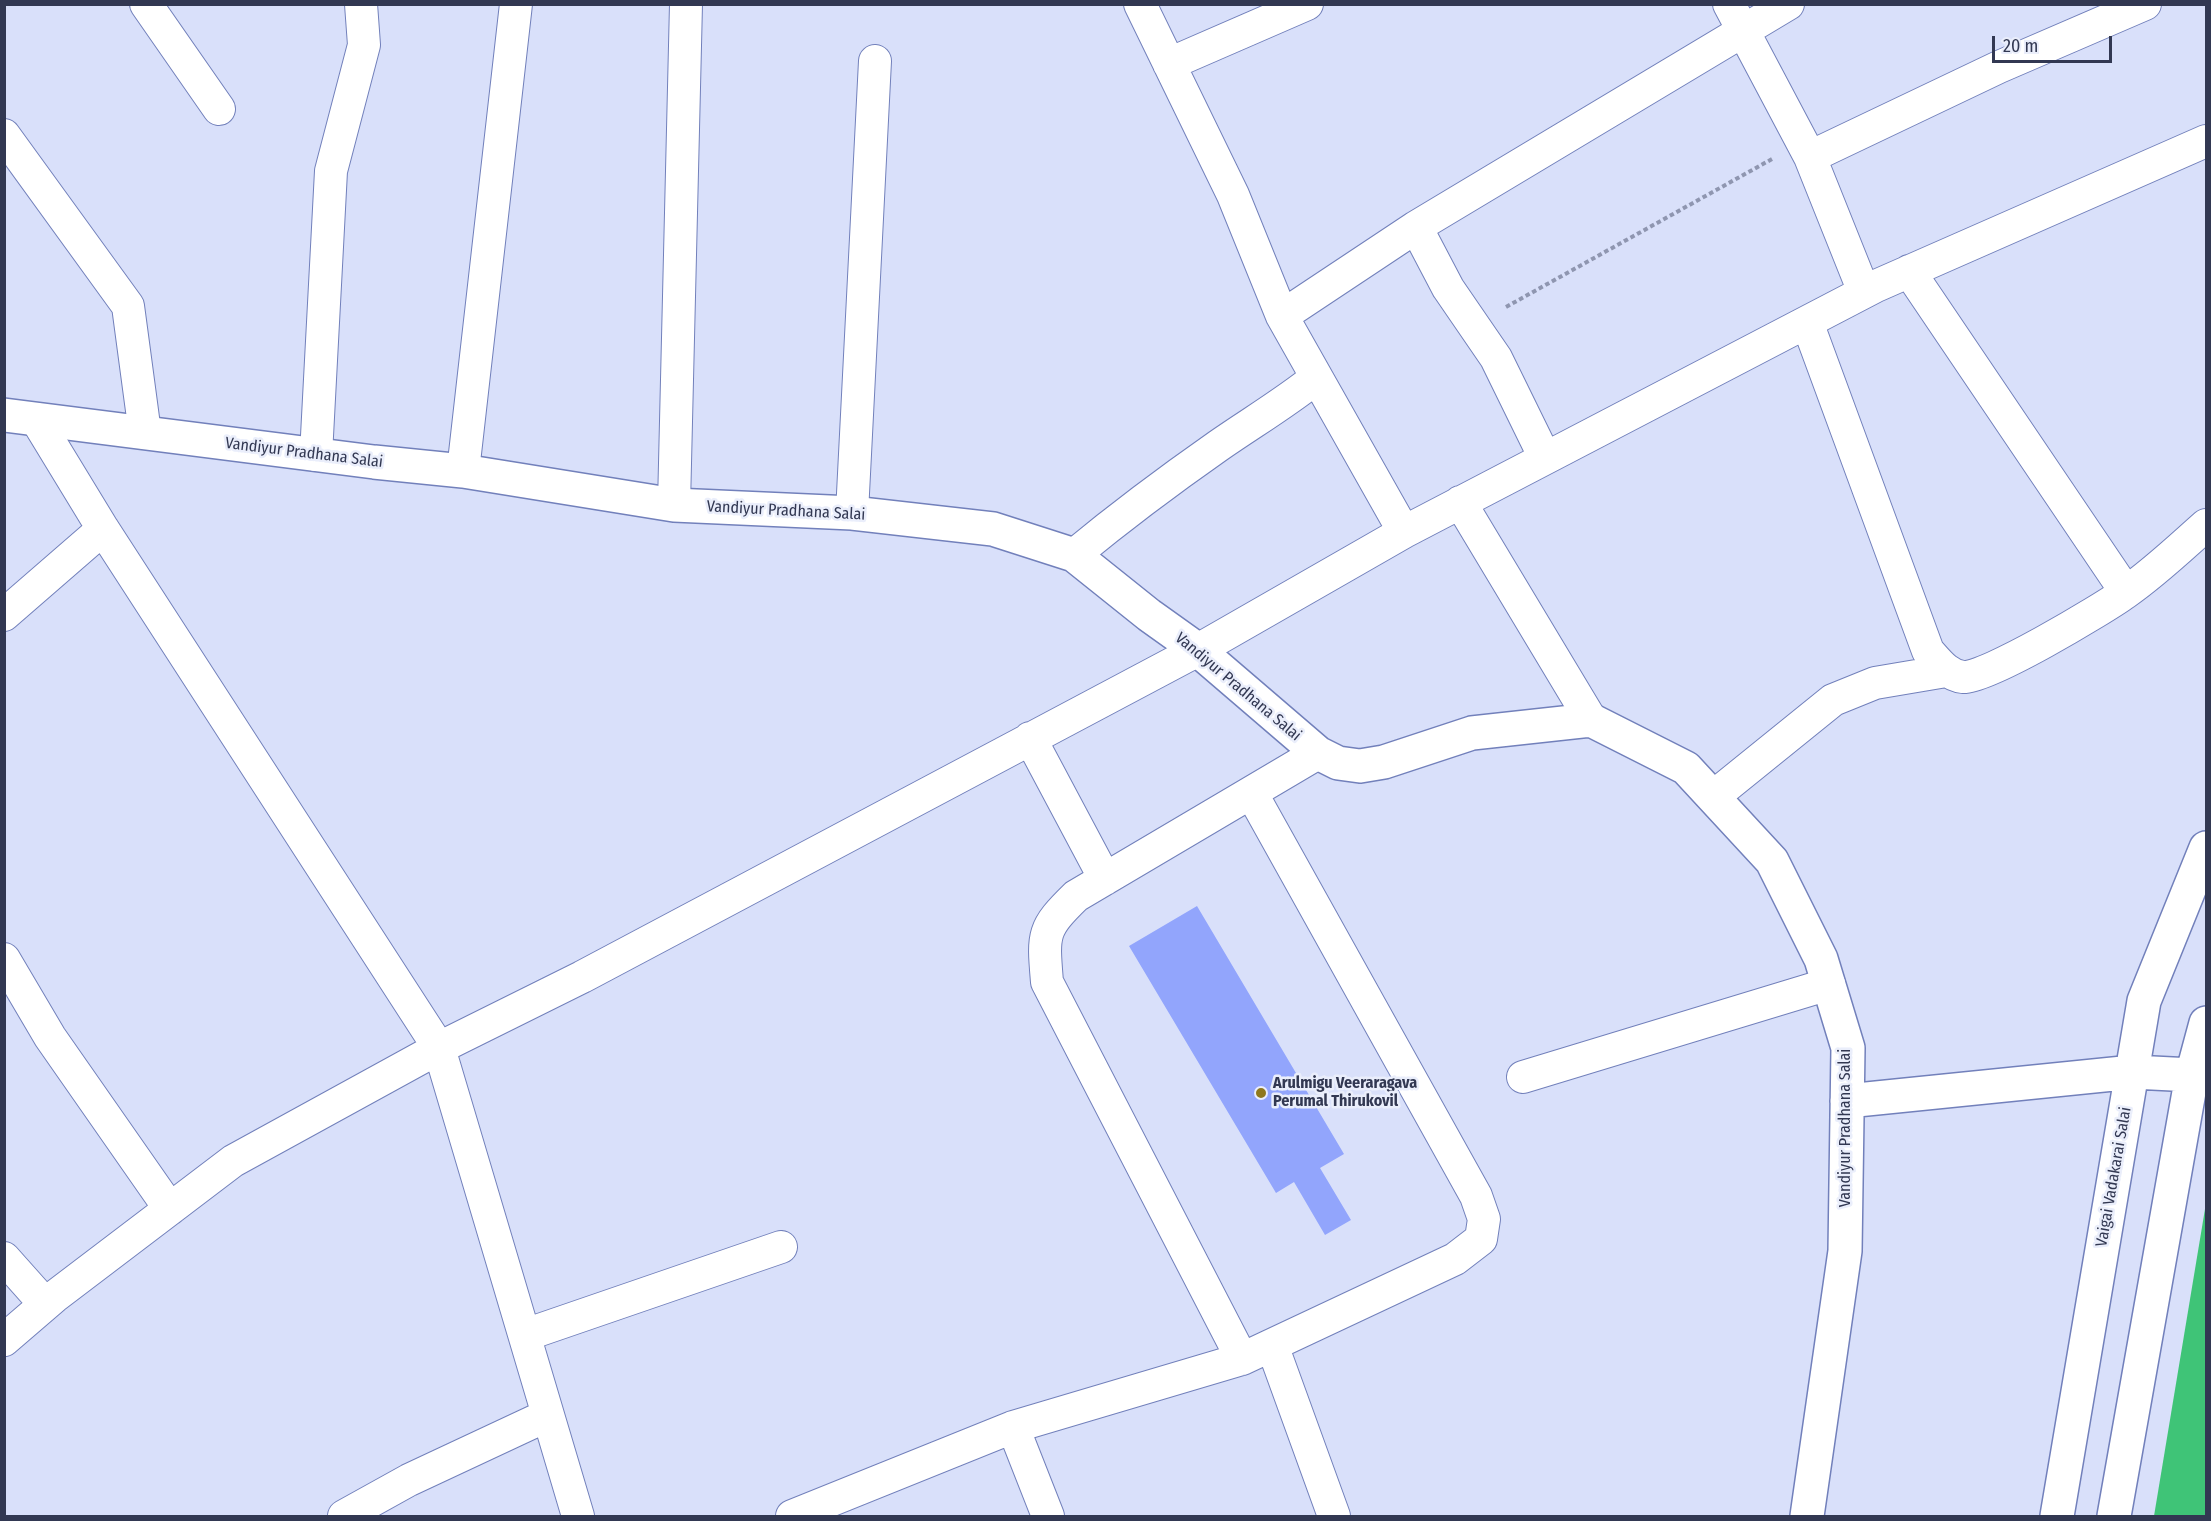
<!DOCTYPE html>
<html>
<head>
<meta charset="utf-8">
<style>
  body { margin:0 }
  #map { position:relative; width:2211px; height:1521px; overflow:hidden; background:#d9e0fa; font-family:"Fira Sans Condensed",sans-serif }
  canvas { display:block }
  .frame { position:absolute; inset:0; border:6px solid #323852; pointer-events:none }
  .scale { position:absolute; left:1992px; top:36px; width:120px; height:27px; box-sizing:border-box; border:3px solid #323852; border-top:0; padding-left:8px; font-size:18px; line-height:21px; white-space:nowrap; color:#323852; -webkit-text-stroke:4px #eaeefb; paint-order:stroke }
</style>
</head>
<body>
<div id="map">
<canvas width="2211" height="1521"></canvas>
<div class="frame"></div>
<div class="scale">20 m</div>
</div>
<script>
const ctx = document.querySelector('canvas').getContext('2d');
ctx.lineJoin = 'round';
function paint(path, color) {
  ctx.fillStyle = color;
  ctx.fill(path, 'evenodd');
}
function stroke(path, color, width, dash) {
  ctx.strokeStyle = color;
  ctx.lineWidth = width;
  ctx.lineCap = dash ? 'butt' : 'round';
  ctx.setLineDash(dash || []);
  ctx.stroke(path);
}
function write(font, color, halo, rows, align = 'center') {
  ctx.font = font + ' "Fira Sans Condensed",sans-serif';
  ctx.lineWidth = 5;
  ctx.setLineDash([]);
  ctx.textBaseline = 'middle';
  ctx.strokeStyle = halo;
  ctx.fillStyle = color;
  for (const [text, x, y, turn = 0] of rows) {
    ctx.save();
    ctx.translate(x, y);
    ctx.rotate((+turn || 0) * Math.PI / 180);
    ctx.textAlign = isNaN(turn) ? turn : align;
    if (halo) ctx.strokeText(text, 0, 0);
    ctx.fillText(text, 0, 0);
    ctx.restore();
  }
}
paint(new Path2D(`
  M2206 1203V1516H2154Z`), '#3fc477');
paint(new Path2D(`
  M1197 906 1344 1154 1320 1168 1351 1220 1325 1235 1294 1182 1276 1193 1129 946Z`), '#92a5fc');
const street = new Path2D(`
  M146 4 219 109
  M1140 4 1233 195 1282 316 1404 532
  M1729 4 1810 157 1864 292
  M1169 64 1307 4
  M4 135 128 306 145 433
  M1810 157 1999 67 2145 4
  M1416 227 1448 288 1496 358 1545 458
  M1909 271 2126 592
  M1282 316 1416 227 1788 4
  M1807 322 1928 651C1938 662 1947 675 1963 677 1984 680 2103 609 2125 593 2154 573 2180 548 2206 525
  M36 419 103 529 439 1048 578 1516
  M316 455 331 171 364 45 361 4
  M463 471 516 4
  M1460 502 1591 720
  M674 505 686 4
  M852 513 875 61
  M1074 555C1120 517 1168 481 1218 446 1251 423 1285 403 1316 378
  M4 615 103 529
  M1030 738 1105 879
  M1252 794 1476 1196 1484 1219 1481 1239 1455 1259 1242 1359 1047 982C1043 934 1042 929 1076 896L1318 753
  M1713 797 1833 700 1875 683 1946 671
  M4 959 50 1037 170 1209
  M1523 1077 1829 984
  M4 1258 45 1304
  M525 1335 781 1247
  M4 1340 54 1297 233 1161 439 1048 582 977 1198 650 1404 532 1876 286 2206 141
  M1272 1345 1334 1516
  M1013 1427 1048 1516
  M344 1516 409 1480 548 1415
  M792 1516 1013 1427 1242 1359`);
const secondary = new Path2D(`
  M4 415 374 462 463 471 674 505 852 513 993 529 1074 555 1149 615 1198 650 1318 753 1338 763 1360 766 1384 762 1472 733 1591 720 1686 768 1772 861 1821 959 1848 1048 1845 1251 1807 1516
  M1847 1101 2133 1072 2192 1075
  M2057 1516 2144 1001 2206 848
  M2114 1516 2192 1075 2206 1023`);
stroke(street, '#7280bb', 34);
stroke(secondary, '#7280bb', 36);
stroke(new Path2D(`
  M1506 307 1772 159`), '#8f96b0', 4, [4.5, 3]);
stroke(street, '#fff', 32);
stroke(secondary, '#fff', 33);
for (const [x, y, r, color] of [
  [1261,1093,6,"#8f781d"]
]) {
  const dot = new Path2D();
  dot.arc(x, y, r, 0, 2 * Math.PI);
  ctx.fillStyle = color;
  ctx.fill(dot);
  stroke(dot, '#eaeefb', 2);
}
write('16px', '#323852', '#eaeefb', [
  ["Vandiyur Pradhana Salai",304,453,7],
  ["Vandiyur Pradhana Salai",786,511,3],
  ["Vandiyur Pradhana Salai",1238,687,40],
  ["Vandiyur Pradhana Salai",1846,1128,-90],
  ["Vaigai Vadakarai Salai",2114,1177,-80]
]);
write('bold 16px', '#323852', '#eaeefb', [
  ["Arulmigu Veeraragava",1273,1084],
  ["Perumal Thirukovil",1273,1102]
], 'left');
</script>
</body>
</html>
